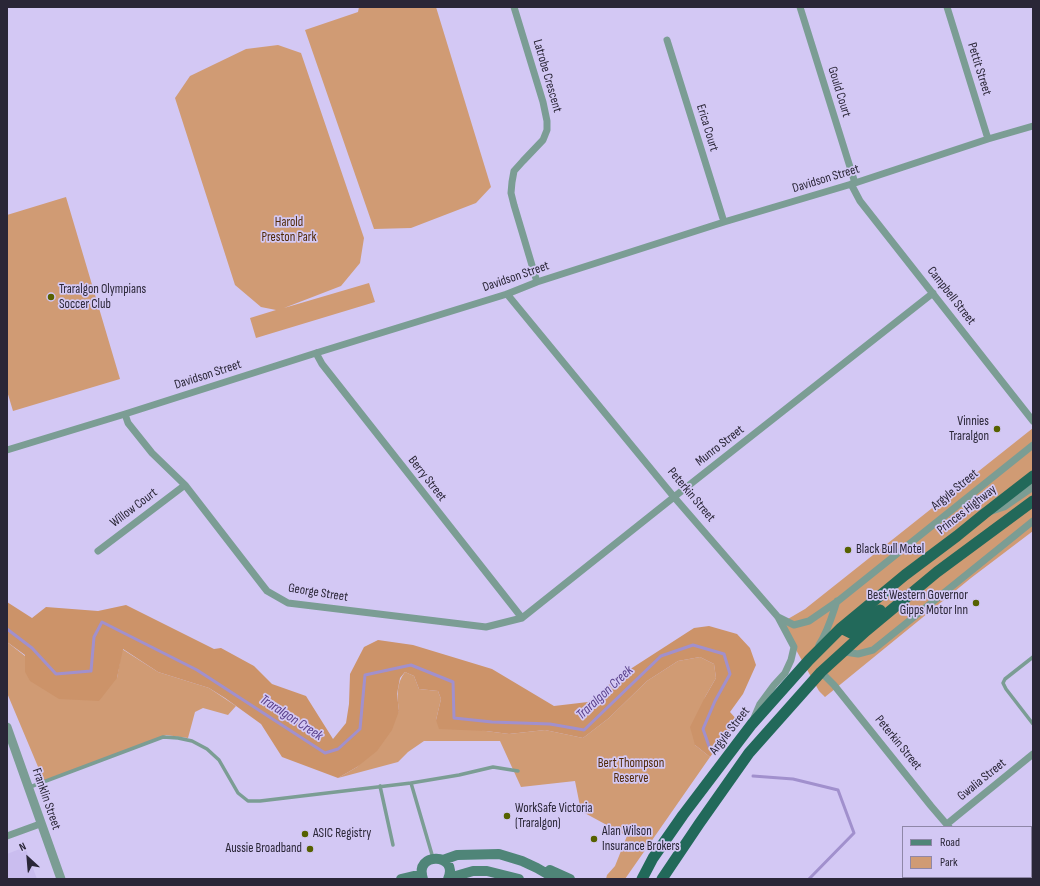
<!DOCTYPE html>
<html>
<head>
<meta charset="utf-8">
<style>
  body { margin:0 }
  #map { position:relative; width:1040px; height:886px; overflow:hidden; background:#d3c8f4; font-family:"Sofia Sans Condensed",sans-serif }
  canvas { display:block }
  .frame { position:absolute; inset:0; border:8px solid #2a2637; pointer-events:none }
  .legend { position:absolute; left:902px; top:826px; width:130px; height:52px; box-sizing:border-box; background:#d3c8f4; border:1px solid #8f87a8; margin:0; padding:5px 7px; list-style:none; font-size:12px; color:#2a2637 }
  .legend li { display:flex; align-items:center; gap:8px; height:20px }
  .legend b { width:20px; border:1px solid #8f87a8 }
  .north { position:absolute; left:8px; top:838px; width:40px; height:40px; -webkit-text-stroke:3px #d3c8f4; paint-order:stroke; rotate:334deg; font-size:11px; font-weight:700; line-height:16px; text-align:center; color:#2a2637 }
  .north::after { content:''; display:block; margin:auto; width:14px; height:18px; background:#2a2637; clip-path:polygon(50% 0,100% 100%,50% 72%,0 100%) }
</style>
</head>
<body>
<div id="map">
<canvas width="1040" height="886"></canvas>
<div class="frame"></div>
<ul class="legend">
<li><b style="height:5px;background:#4f8578"></b>Road</li>
<li><b style="height:11px;background:#d09b74"></b>Park</li>
</ul>
<div class="north">N</div>
</div>
<script>
const ctx = document.querySelector('canvas').getContext('2d');
ctx.lineJoin = 'round';
function paint(path, color) {
  ctx.fillStyle = color;
  ctx.fill(path, 'evenodd');
}
function stroke(path, color, width, dash) {
  ctx.strokeStyle = color;
  ctx.lineWidth = width;
  ctx.lineCap = dash ? 'butt' : 'round';
  ctx.setLineDash(dash || []);
  ctx.stroke(path);
}
function write(font, color, halo, rows, align = 'center') {
  ctx.font = font + ' "Sofia Sans Condensed",sans-serif';
  ctx.lineWidth = 3.5;
  ctx.setLineDash([]);
  ctx.textBaseline = 'middle';
  ctx.strokeStyle = halo;
  ctx.fillStyle = color;
  for (const [text, x, y, turn = 0] of rows) {
    ctx.save();
    ctx.translate(x, y);
    ctx.rotate((+turn || 0) * Math.PI / 180);
    ctx.textAlign = isNaN(turn) ? turn : align;
    if (halo) ctx.strokeText(text, 0, 0);
    ctx.fillText(text, 0, 0);
    ctx.restore();
  }
}
paint(new Path2D(`
  M25 847 37 879H7V854Z`), '#cabdef');
paint(new Path2D(`
  M359 7H436L491 187 476 203 411 228 374 229 305 30 358 12Z
  M278 45 301 53 364 238 360 263 341 286 284 308 369 283 375 302 256 338 250 318 276 310 261 307 235 285 175 98 190 76 246 49Z
  M66 197 120 379 13 411 7 391V215Z
  M1033 428V531L971 578 825 697 819 691 781 623 805 609Z
  M7 642 25 656V672L117 678 122 649 158 672 209 688 236 706 228 715 203 708 195 712 188 738 166 735 162 737 44 781 7 693Z
  M700 657 714 664 716 678 705 697 695 745 710 757 625 879H606L607 875 615 866 627 836 581 811 575 781 521 787 500 741H424L408 752 398 762 338 778 357 767 399 711C397 696 396 684 405 672L414 676 419 689 438 691 441 699 436 720 486 731 509 734 545 730 583 738 609 718 647 681 678 661Z`), '#d09b74');
paint(new Path2D(`
  M7 602 32 618 46 607 98 611 126 605 214 649 221 648 254 666 272 684 306 696 333 739 346 723 349 704 350 674 364 647 378 640 413 645 492 669 554 706 588 702 618 677 694 628 709 626 737 634 750 648 756 665 743 694 730 712 738 721 710 757 695 745 690 727 705 697 716 678 714 664 700 657 678 661 647 681 609 718 583 738 545 730 509 734 486 731 439 729 436 720 441 699 438 691 419 689 414 676 405 672 400 678 397 694 399 711 392 730 377 751 357 767 338 778 282 757 261 724 225 698 209 688 158 672 123 649 117 678 99 701 59 699 30 681 25 672V655L7 642Z`), '#cc9369');
stroke(new Path2D(`
  M7 629 32 648 56 674 91 671 94 637 102 622 197 670 325 753 338 749 360 729 365 675 411 665 453 682 454 718 492 722 550 724 584 730 661 656 693 645 724 654 730 674 715 701 703 729 709 746
  M753 776 793 779 838 790 854 833 809 879`), '#a190cd', 3);
stroke(new Path2D(`
  M1033 657 1005 679 1003 683 1006 689 1033 724
  M411 783 433 858
  M380 786 393 845
  M30 787 163 737 178 738 192 741 207 749 219 760 238 793 248 801H260L411 783 459 775 493 767 518 771`), '#7b9d94', 3.5);
stroke(new Path2D(`
  M514 7 543 102 547 121V130L543 140 523 161 514 171 512 182 511 193 514 205 537 282
  M800 7 855 183
  M947 7 988 139
  M667 40 724 222
  M851 184 860 201 1033 421
  M507 294 674 497 778 617 794 647 791 660 785 673 774 685 760 704 754 718
  M316 353 322 364 522 618
  M125 414 128 423 152 453 185 485 267 591 288 603 486 627 522 618 674 497 933 293
  M7 450 125 414 316 353 507 294 537 282 724 222 855 183 988 139 1033 126
  M992 511 1004 507 1033 487
  M98 551 185 485
  M778 617 794 625 809 621 838 601 1033 445
  M819 645C828 631 832 616 837 601
  M845 652 858 654 873 650 1033 521
  M821 672 834 685 931 806 949 827
  M947 824 1033 754
  M7 836 40 824
  M986 877 988 879`), '#7b9d94', 7);
stroke(new Path2D(`
  M7 727 61 879`), '#7b9d94', 9);
stroke(new Path2D(`
  M443 860 457 855 499 854 522 861 537 868 556 879
  M550 870 570 879
  M449 878 473 871H487L519 879
  M401 879 422 874
  M423 879C413 851 460 853 448 879`), '#4f8578', 10);
stroke(new Path2D(`
  M841 628 851 633 880 610
  M642 879 653 858 683 815 736 745 752 724 809 660 841 628 905 575 957 536 984 514 1033 476
  M662 879 699 824 749 753 821 672 866 631 937 572 1033 501`), '#22695a', 11);
for (const [x, y, r, color] of [
  [51,297,4,"#566100"],
  [997,429,4,"#566100"],
  [848,550,4,"#566100"],
  [976,603,4,"#566100"],
  [507,816,4,"#566100"],
  [305,834,4,"#566100"],
  [594,839,4,"#566100"],
  [310,849,4,"#566100"]
]) {
  const dot = new Path2D();
  dot.arc(x, y, r, 0, 2 * Math.PI);
  ctx.fillStyle = color;
  ctx.fill(dot);
  stroke(dot, '#d3c8f4', 1.5);
}
write('13px', '#2a2637', '#d3c8f4', [
  ["Pettit Street",979,69,73],
  ["Latrobe Crescent",547,76,74],
  ["Gould Court",839,92,73],
  ["Erica Court",707,128,73],
  ["Davidson Street",826,179,-17],
  ["Davidson Street",516,277,-19],
  ["Campbell Street",951,296,52],
  ["Davidson Street",208,375,-18],
  ["Munro Street",720,446,-38],
  ["Berry Street",427,479,52],
  ["Argyle Street",955,490,-39],
  ["Peterkin Street",691,495,50],
  ["Willow Court",134,508,-37],
  ["Princes Highway",967,510,-38],
  ["George Street",318,593,9],
  ["Argyle Street",730,731,-52],
  ["Peterkin Street",898,743,51],
  ["Gwalia Street",982,780,-39],
  ["Franklin Street",46,799,71]
]);
write('13px', '#502a08', '#d3c8f4', [
  ["Harold",289,223],
  ["Preston Park",289,238],
  ["Bert Thompson",631,764],
  ["Reserve",631,779]
]);
write('13px', '#2a2637', '#d3c8f4', [
  ["Traralgon Olympians",59,290],
  ["Soccer Club",59,305],
  ["Vinnies",989,422,"right"],
  ["Traralgon",989,437,"right"],
  ["Black Bull Motel",856,550],
  ["Best Western Governor",968,596,"right"],
  ["Gipps Motor Inn",968,611,"right"],
  ["WorkSafe Victoria",515,809],
  ["(Traralgon)",515,824],
  ["Alan Wilson",602,832],
  ["Insurance Brokers",602,847],
  ["ASIC Registry",313,834],
  ["Aussie Broadband",302,849,"right"]
], 'left');
write('italic 14px', '#5a418c', '#d3c8f4', [
  ["Traralgon Creek",605,693,-43],
  ["Traralgon Creek",291,718,33]
]);
</script>
</body>
</html>
